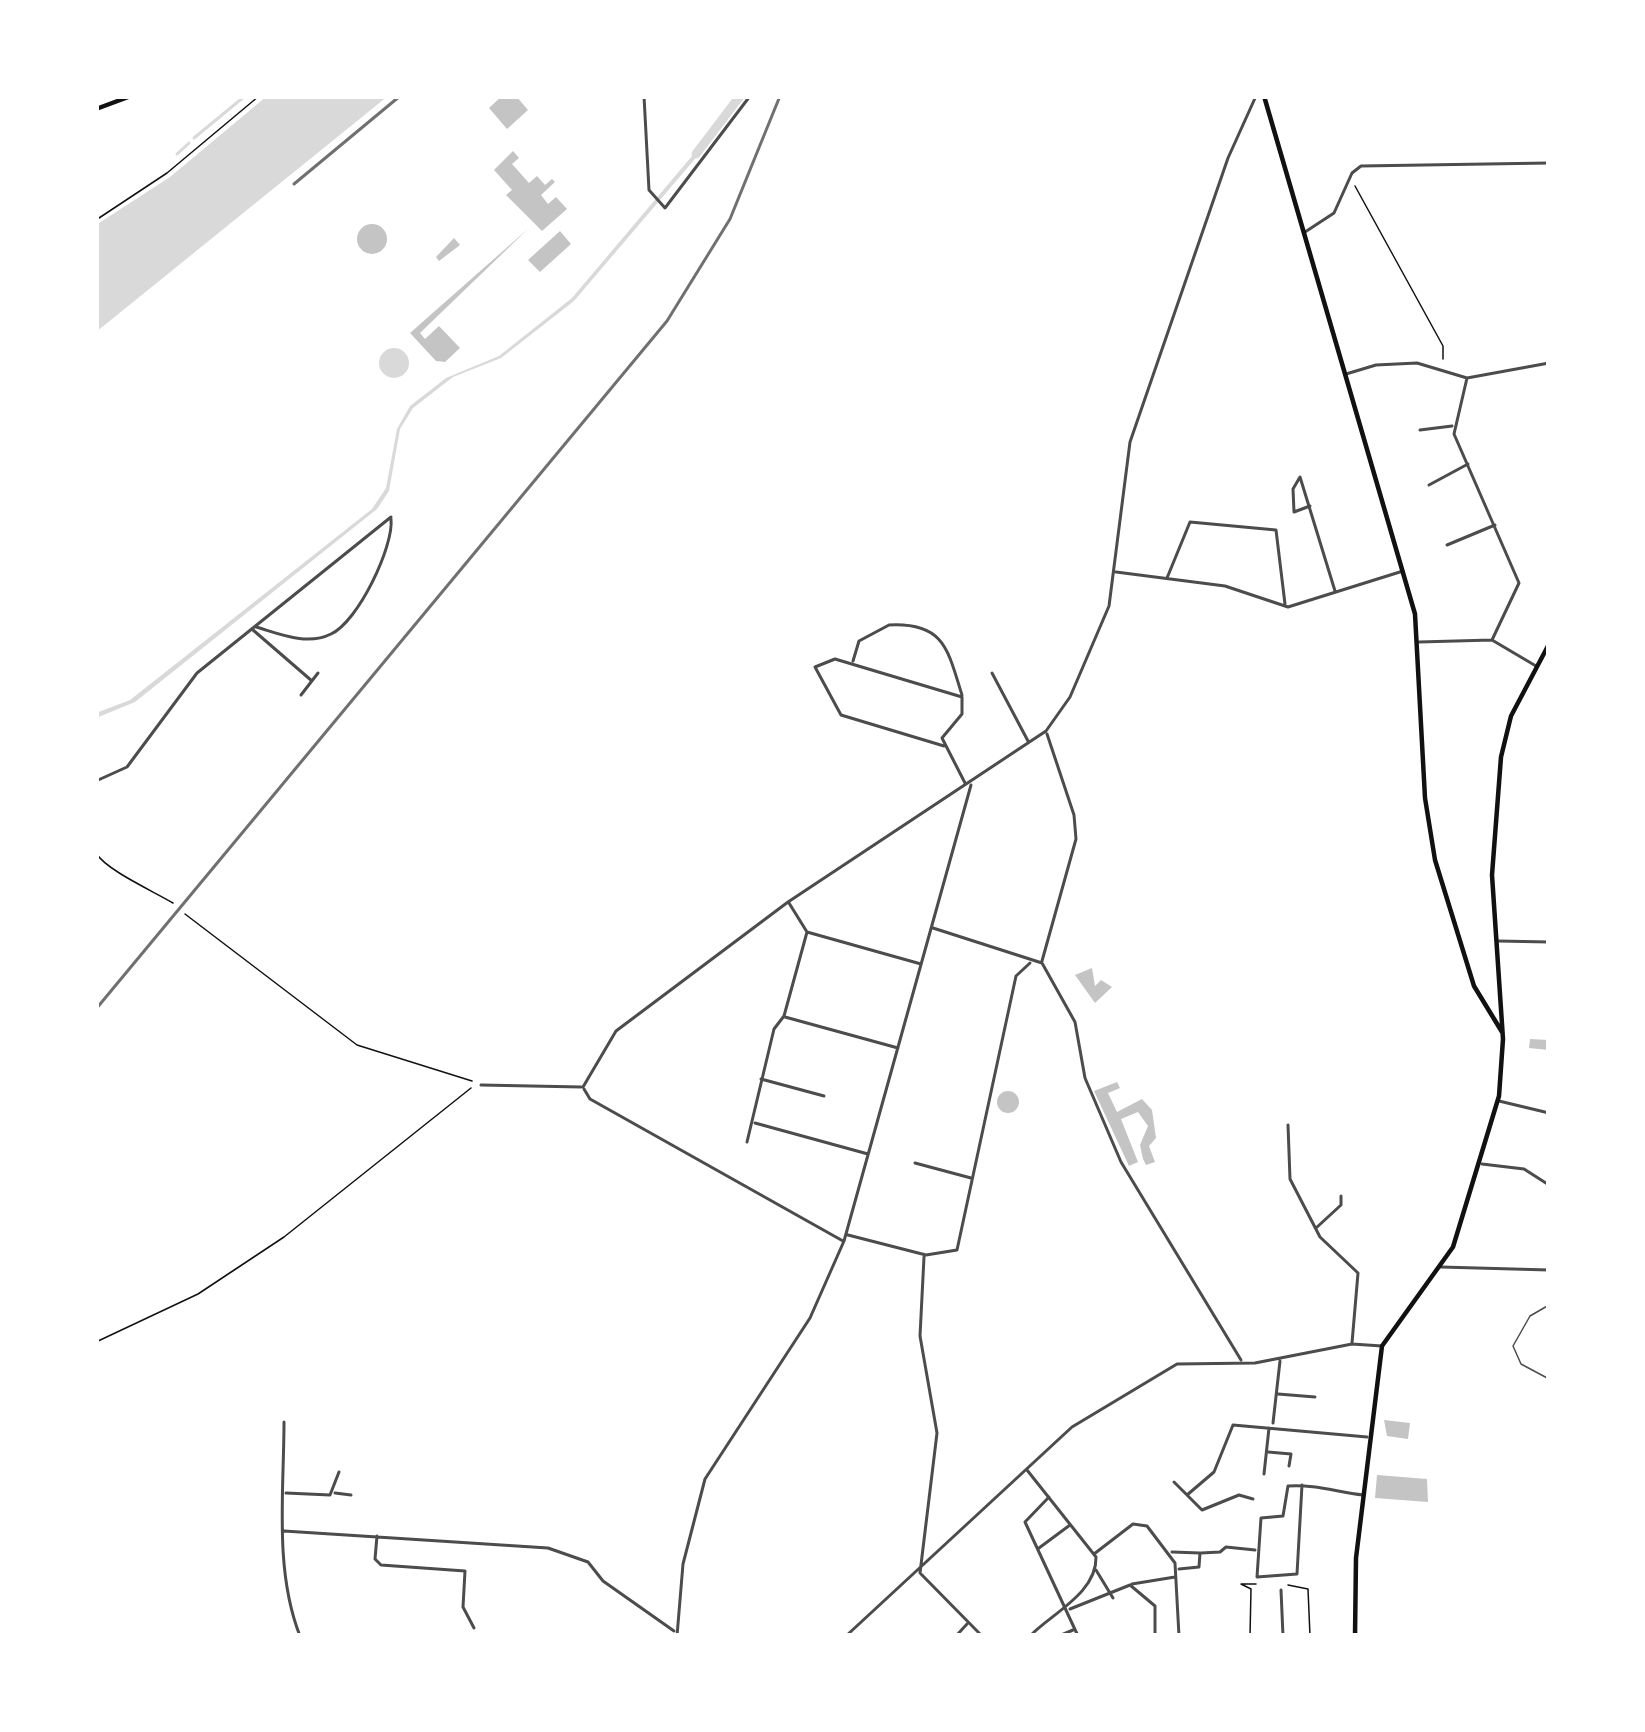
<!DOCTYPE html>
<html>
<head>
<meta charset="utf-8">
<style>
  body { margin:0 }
  #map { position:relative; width:1645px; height:1732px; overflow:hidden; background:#fff; font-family:"Fira Sans Condensed",sans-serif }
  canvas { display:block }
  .frame { position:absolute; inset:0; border:99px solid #fff; pointer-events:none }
</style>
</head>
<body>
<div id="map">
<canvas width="1645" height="1732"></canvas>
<div class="frame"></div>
</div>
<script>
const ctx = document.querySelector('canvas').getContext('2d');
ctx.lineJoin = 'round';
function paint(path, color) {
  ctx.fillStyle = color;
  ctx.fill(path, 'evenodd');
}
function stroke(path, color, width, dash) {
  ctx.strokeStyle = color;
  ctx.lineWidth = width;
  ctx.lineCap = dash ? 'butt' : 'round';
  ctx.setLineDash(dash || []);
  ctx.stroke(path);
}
paint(new Path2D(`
  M267 96H388L96 332V225L170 177Z
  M703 143 706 146 574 301 501 358 453 377 413 408 400 429 389 491 377 509 135 702 96 718V713L130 700 372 509 386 488 397 429 410 406 446 378 499 356 572 298Z
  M379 363a15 15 0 1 1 30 0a15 15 0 1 1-30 0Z`), '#d9d9d9');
stroke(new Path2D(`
  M194 138 245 96
  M177 154 189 143`), '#d9d9d9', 3);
stroke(new Path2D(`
  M696 154 740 96`), '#d9d9d9', 9);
paint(new Path2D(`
  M502 96H516L528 110 507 129 489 108Z
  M513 151 519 158 512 164 529 183 537 176 545 185 552 179 555 182 541 195 548 204 556 197 567 209 542 231 506 195 512 190 494 170Z
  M357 239a15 15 0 1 1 30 0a15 15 0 1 1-30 0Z
  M529 228 420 333 425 339 439 326 460 348 445 362 436 361 410 333Z
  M560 231 571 244 540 272 528 260Z
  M454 238 460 245 439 261 436 257Z
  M1092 968 1095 986 1101 980 1112 987 1095 1003 1075 975Z
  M1530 1039 1549 1040V1050L1529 1048Z
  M1117 1082 1120 1088 1108 1093 1117 1112 1142 1099 1152 1110 1156 1138 1149 1146 1155 1162 1146 1165 1143 1159 1140 1145 1148 1126 1138 1112 1121 1119 1138 1162 1129 1166 1094 1091Z
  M997 1102a11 11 0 1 1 22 0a11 11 0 1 1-22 0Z
  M1384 1420 1410 1423 1408 1439 1387 1436Z
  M1377 1475 1427 1479 1428 1502 1375 1498Z`), '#c4c4c4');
stroke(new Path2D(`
  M1355 186 1443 346V359
  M96 220 167 173 259 96
  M96 853C106 870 153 891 173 903
  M185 914 357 1045 472 1081
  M96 1342 198 1294 284 1237 471 1088
  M1288 1585 1308 1589 1310 1636
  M1250 1636 1251 1589 1241 1584H1256`), '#111', 1.5);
stroke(new Path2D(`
  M1549 1305 1530 1316 1513 1346 1521 1364 1549 1379`), '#4c4c4c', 1.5);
stroke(new Path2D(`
  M644 96 649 190 665 208 750 96
  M1305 232 1334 213 1352 173 1361 166 1549 163
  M1346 374 1376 365 1417 363 1467 378 1549 363
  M1467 378 1454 434 1519 583 1492 640
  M1420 430 1452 426
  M1429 485 1468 464
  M1310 506 1294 512 1293 489 1300 477 1335 591
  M1447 545 1495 525
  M1116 572 1225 586 1288 607 1403 571
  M1167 578 1190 522 1276 530 1285 604
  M256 627C280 634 307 646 331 634 358 622 394 546 391 519
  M253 630 312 681
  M1419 642 1492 640 1536 666
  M853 661 859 641 889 625C945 622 948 651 962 695
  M992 673 1028 741
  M301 695 318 673
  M944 746 841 715 815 667 835 659 962 697V714L942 738 965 783
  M96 781 127 767 197 673 391 517
  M789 903 807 932 921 964
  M933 928 1042 963
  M1498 941 1549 942
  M1042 961 1076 839 1074 815 1047 734
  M1042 963 1075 1022 1085 1078 1121 1162 1241 1360
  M785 1017 898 1048
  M761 1079 824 1096
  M481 1085 581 1087
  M583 1087 616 1031 788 902 1046 731 1070 697 1109 606 1130 442 1228 158 1256 96
  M584 1089 590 1099 843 1241
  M1499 1101 1549 1113
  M755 1123 868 1154
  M1288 1125 1290 1179 1320 1237 1358 1273 1352 1343
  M747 1142 774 1029 784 1016 807 932
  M915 1163 971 1178
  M1482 1164 1524 1169 1549 1185
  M1316 1228 1341 1205V1196
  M848 1235 926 1255 957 1250 1016 976 1030 963
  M1441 1267 1549 1270
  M1278 1394 1315 1397
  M284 1422C284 1491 274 1570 300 1636
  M1273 1423 1280 1361
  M1268 1452 1291 1454 1289 1466
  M1027 1470 1096 1557C1097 1593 1051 1614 1030 1636
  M1264 1474 1269 1428
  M1174 1482 1186 1494
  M1302 1485 1297 1574 1257 1577 1261 1518 1283 1516 1288 1486C1314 1484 1337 1492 1363 1495
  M286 1493 330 1495 339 1472
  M335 1493 351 1495
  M1049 1497 1025 1522 1078 1636
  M1253 1499 1239 1495 1202 1510 1187 1495 1214 1472 1233 1425 1367 1437
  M284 1531 548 1548 588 1562 603 1581 674 1631
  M377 1536 375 1559 381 1565 465 1571 463 1607 474 1628
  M1039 1548 1070 1525
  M1172 1552 1200 1553 1199 1567 1179 1569
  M1201 1553 1220 1552 1226 1547 1255 1550
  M1094 1554 1133 1524 1147 1526 1175 1563 1179 1636
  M1096 1570 1113 1598
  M920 1573 937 1433 920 1336 924 1257
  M921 1574 982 1636
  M1132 1584 1175 1577
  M1281 1590 1283 1636
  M1070 1609 1130 1585 1155 1606V1636
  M677 1636 683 1564 705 1479 810 1318 844 1241 971 785
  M846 1636 1072 1427 1177 1364 1255 1363 1352 1344 1382 1346
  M956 1636 967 1624
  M1059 1636 1073 1630`), '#4c4c4c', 3);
stroke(new Path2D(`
  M1264 96 1415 614 1425 798 1435 860 1474 986 1502 1032
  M96 109 131 96
  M1355 1636 1356 1558 1382 1346 1453 1247 1499 1096 1503 1039 1492 875 1501 757 1511 716 1549 644`), '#111', 4.5);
stroke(new Path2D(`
  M294 184 400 96
  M96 1009 667 321 730 219 780 96`), '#707070', 3);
</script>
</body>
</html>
